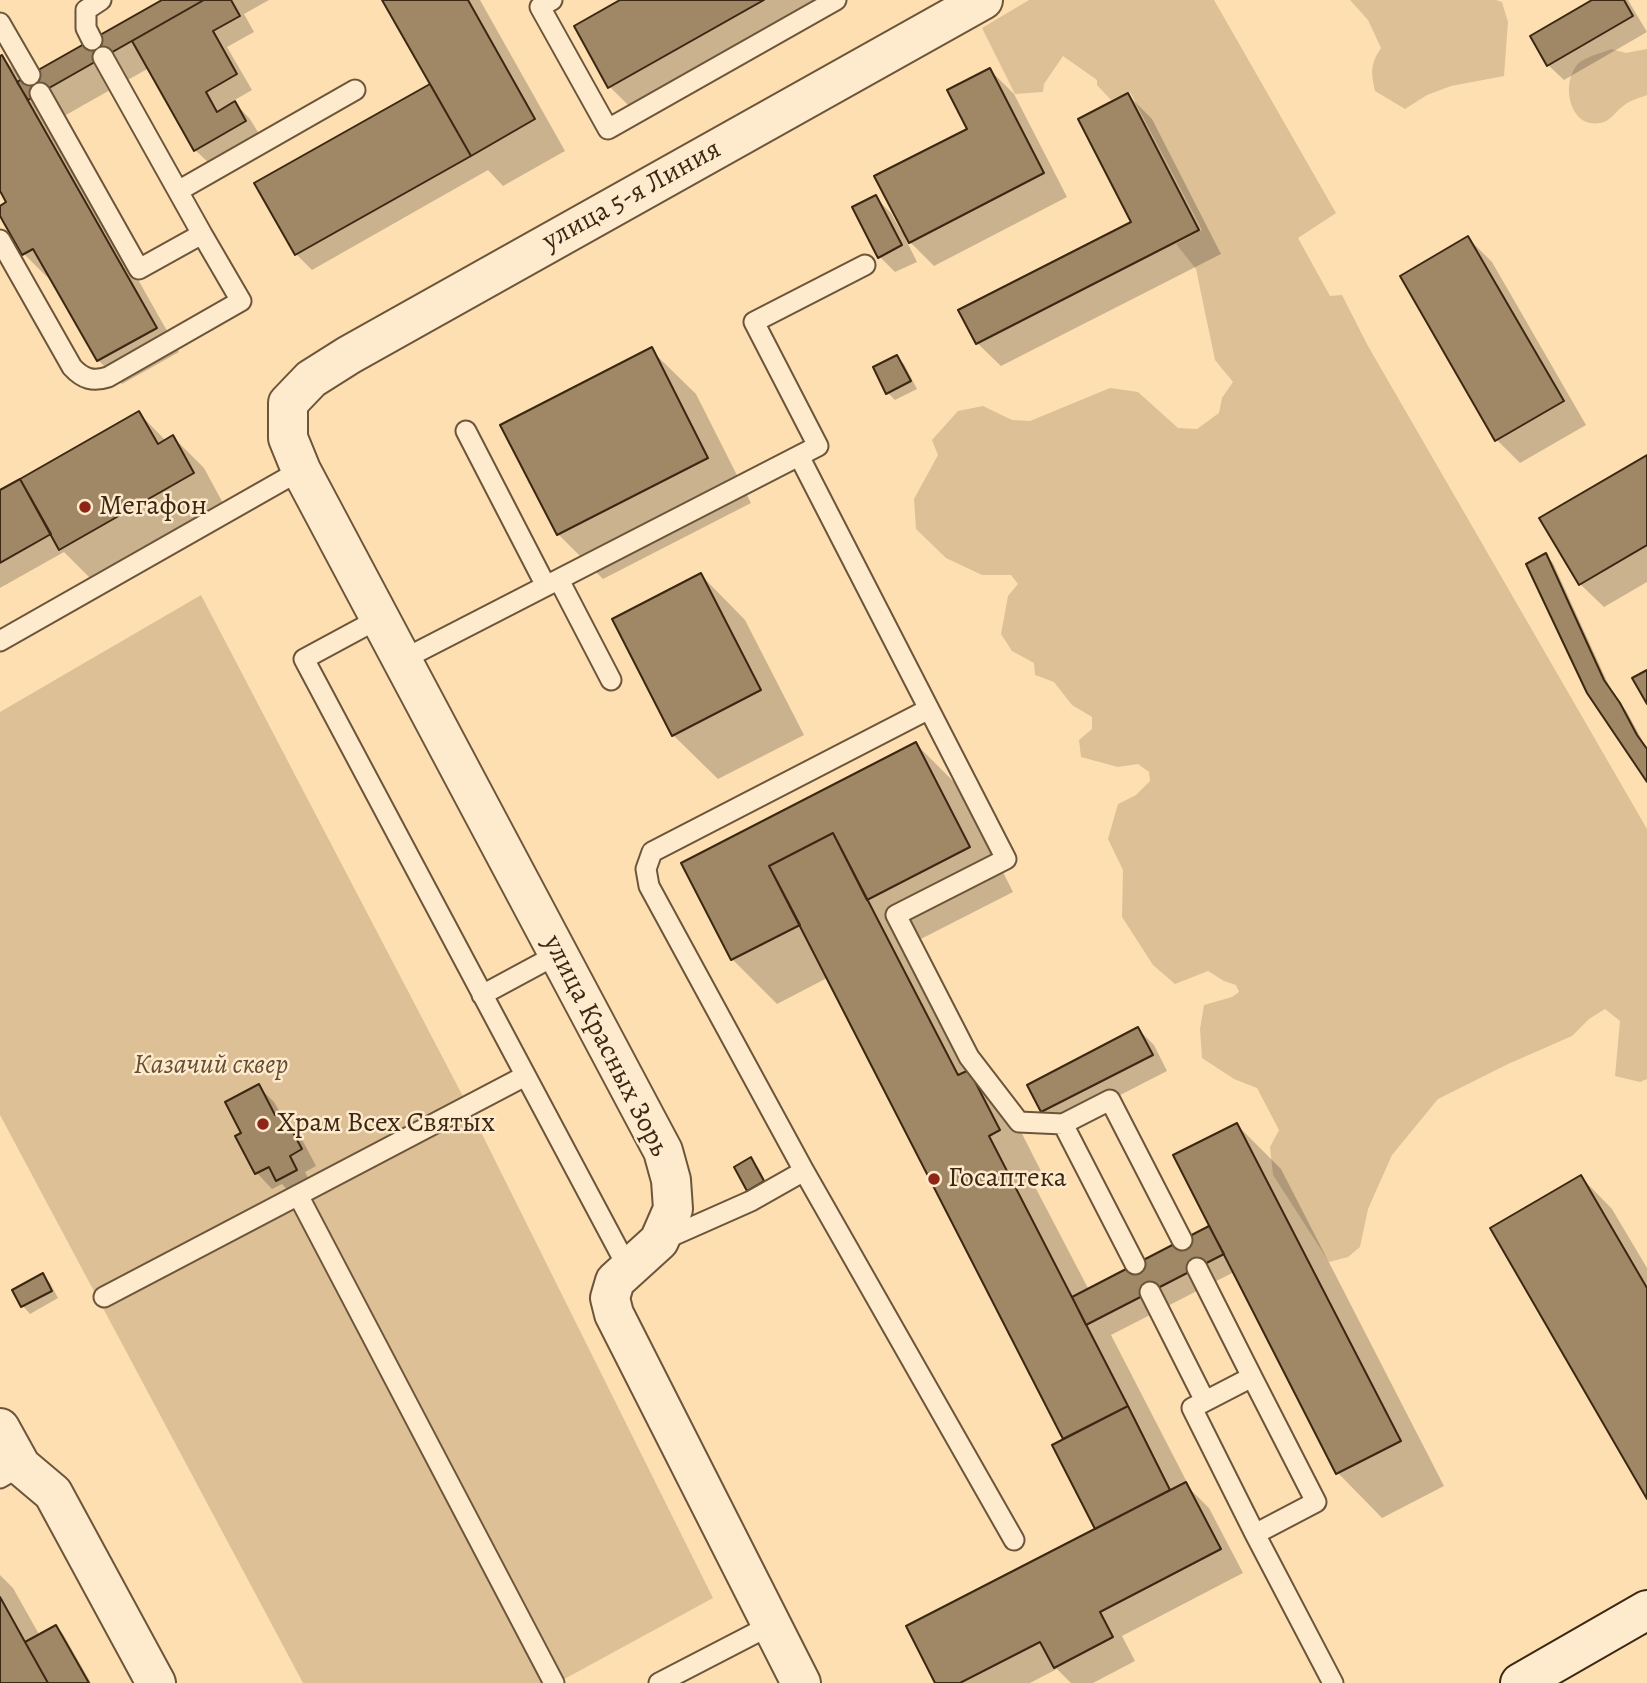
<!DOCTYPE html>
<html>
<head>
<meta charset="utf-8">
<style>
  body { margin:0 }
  canvas { display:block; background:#fedfb1 }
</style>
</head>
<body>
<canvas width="1647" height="1683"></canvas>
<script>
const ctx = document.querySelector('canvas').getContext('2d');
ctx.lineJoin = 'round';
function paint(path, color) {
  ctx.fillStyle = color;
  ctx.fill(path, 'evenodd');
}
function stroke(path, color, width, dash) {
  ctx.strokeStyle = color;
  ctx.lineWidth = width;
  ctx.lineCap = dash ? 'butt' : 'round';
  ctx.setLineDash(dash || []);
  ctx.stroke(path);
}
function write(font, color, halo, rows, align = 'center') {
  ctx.font = font + ' Alegreya,serif';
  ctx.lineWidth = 5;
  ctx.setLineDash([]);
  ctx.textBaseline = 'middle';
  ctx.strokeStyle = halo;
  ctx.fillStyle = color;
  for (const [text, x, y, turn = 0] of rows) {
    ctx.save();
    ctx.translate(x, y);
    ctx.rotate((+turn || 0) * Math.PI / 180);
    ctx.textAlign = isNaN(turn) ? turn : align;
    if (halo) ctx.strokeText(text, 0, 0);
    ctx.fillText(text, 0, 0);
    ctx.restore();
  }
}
paint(new Path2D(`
  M1029 0H1214L1336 213 1298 238 1330 296 1342 295 1368 346 1647 829V1079L1640 1082 1615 1076 1620 1021 1605 1009 1589 1019 1572 1036 1508 1064 1438 1099 1392 1155 1368 1209 1360 1247 1348 1257 1329 1262 1273 1175 1270 1147 1279 1130 1257 1088 1234 1079 1202 1058 1200 1029 1204 1005 1232 997 1239 992 1236 985 1224 981 1208 971 1175 984 1153 965 1122 917 1123 870 1108 839 1118 804 1136 795 1150 781 1149 772 1138 764 1118 767 1081 757 1079 740 1092 729V717L1072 705 1054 682 1035 675 1034 663 1012 651 1001 634 1008 596 1018 584 1011 575H982L946 558 916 529 914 499 938 455 932 440 958 411 983 406 1012 420 1030 421 1110 388 1138 392 1178 428 1197 429 1219 413 1222 398 1233 382 1215 360 1196 269 1176 244 1202 230 1130 92 1111 100 1097 85V80L1063 56 1044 84 1043 92 1015 94 982 28Z
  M1350 0H1496L1502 2 1508 22 1504 76 1451 86 1427 95 1405 109 1375 91C1371 73 1370 64 1381 48L1368 20Z
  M1611 49 1626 53 1647 49V95C1639 98 1628 101 1622 107 1615 112 1610 122 1600 123 1568 129 1560 79 1580 62 1588 56 1602 53 1611 49Z
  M201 595 468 1106 713 1598 557 1683H303L0 1115V712Z`), '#ddc096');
paint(new Path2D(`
  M166 0H269L244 14 254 32 227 47 252 90 233 101 250 119 261 137 211 165 195 150 149 68 50 124 179 352 122 384 98 360 50 276 47 277 24 254 0 212V208L9 203 0 187V58L2 57 24 80Z
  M385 0H480L565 151 503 186 488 170 312 270 296 254 257 184 435 91Z
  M623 0H830L633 110 610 87Z
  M1596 0H1628L1647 32 1564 80 1548 65Z
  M990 70 1014 94 1067 197 934 266 904 236 917 262 895 272 880 257 875 197 891 213 901 231 904 229 969 129Z
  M1128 95 1152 119 1221 254 1001 366 977 343 1133 222Z
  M1468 238 1492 262 1586 425 1520 463 1497 440Z
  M651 350 696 394 751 503 603 579 558 534Z
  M897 357 904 364 917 389 895 400 888 393Z
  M139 413 166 441 173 437 204 468 224 505 92 580 64 552 0 588V492Z
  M1647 457V582L1604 607 1580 584Z
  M1546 555 1553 563 1611 690 1627 712 1647 749V779Z
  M701 575 745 620 804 735 718 779 673 735Z
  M916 744 961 789 1013 892 911 944 1013 1116 1043 1175 1032 1181 1089 1290 1212 1227 1237 1125 1281 1169 1444 1486 1382 1518 1338 1473 1234 1272 1111 1335 1191 1490 1209 1508 1243 1573 1122 1636 1135 1661 1093 1683H1071L1057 1669 1030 1683H937L1098 1529 1066 1440 829 977 777 1004 732 959Z
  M1138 1029 1154 1045 1167 1071 1058 1127 1042 1111Z
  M258 1086 274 1102 281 1114 297 1130 316 1166 305 1172 312 1186 293 1196 282 1184 272 1189 257 1173 243 1134Z
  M751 1160 758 1167 770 1189 756 1197 749 1190Z
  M1581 1177 1612 1209 1647 1268V1496Z
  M43 1275 50 1283 58 1298 30 1314 23 1306 15 1291Z
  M0 1575 13 1588 40 1636 56 1627 63 1634 91 1683H0Z`), '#0003');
const building = new Path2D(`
  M162 0H204L28 100 17 82Z
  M204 0H231L240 16 213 31 237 74 206 92 217 112 235 101 246 121 194 151 132 41Z
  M382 0H468L535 119 471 156Z
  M620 0H764L608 88 574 26Z
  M1592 0H1624L1633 16 1547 66 1530 36Z
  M2 55 157 328 97 361 33 249 22 255 0 216V206L6 202 0 191V56Z
  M990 68 1044 173 909 243 874 176 967 129 947 90Z
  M430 84 471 156 295 255 254 183Z
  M1128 93 1199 230 976 344 958 310 1131 222 1078 119Z
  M876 195 902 245 878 258 852 207Z
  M1468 236 1564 401 1495 441 1400 276Z
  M652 347 708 458 557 535 500 425Z
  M897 355 911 381 886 394 873 367Z
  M139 411 158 444 173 435 194 473 59 550 20 479Z
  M1647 455V545L1579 585 1539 518Z
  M20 479 51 534 0 563V490Z
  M1546 553 1604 680 1620 703 1637 735 1647 749V782L1587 693 1526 564Z
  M701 573 761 690 672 736 612 619Z
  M1647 670V704L1632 678Z
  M916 742 970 847 867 900 833 833 769 866 800 925 731 960 681 863Z
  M833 833 958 1075 969 1070 1000 1130 989 1136 1128 1406 1063 1439 769 866Z
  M1138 1027 1153 1055 1041 1112 1027 1085Z
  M259 1084 275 1115 282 1112 302 1149 290 1156 297 1170 276 1181 269 1167 255 1174 235 1136 241 1133 225 1102Z
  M1237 1123 1401 1441 1336 1474 1173 1155Z
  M751 1157 764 1181 747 1191 734 1167Z
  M1581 1175 1647 1288V1499L1490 1228Z
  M1209 1226 1224 1254 1086 1325 1072 1297Z
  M43 1273 52 1291 21 1307 12 1290Z
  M1128 1406 1170 1490 1095 1529 1052 1445Z
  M1186 1482 1221 1549 1100 1612 1113 1637 1054 1668 1040 1642 960 1683H935L906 1626Z
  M0 1597 25 1642 48 1683H0Z
  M56 1625 89 1683H48L25 1642Z`);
paint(building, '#a08765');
stroke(building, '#3b2713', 2);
const service = new Path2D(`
  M552 0 540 7 608 129 836 0
  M0 23 30 75
  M92 40 86 28V10L101 0
  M40 93 139 269 202 234 103 57
  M178 191 355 90
  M0 240 72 367C83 379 93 382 108 377L241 301 202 234
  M466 431 546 586
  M799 456 1006 859 896 915 969 1057 1019 1122 1063 1124
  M559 580 611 680
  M380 618 304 659 628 1268
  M0 641 301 470
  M402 660 818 446 754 322 865 265
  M482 995 558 954
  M804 1171 1014 1540
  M298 1195 554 1683
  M663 1240 751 1201 804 1171 649 886 646 869 652 852 929 709
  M1135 1264 1063 1124 1110 1100 1182 1240
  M1197 1268 1252 1377 1192 1408 1255 1534 1333 1683
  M1150 1292 1205 1401
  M104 1297 525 1076
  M1252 1377 1316 1502 1255 1534
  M0 1478 21 1466
  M659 1683 771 1625`);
const minor = new Path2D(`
  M0 1428 21 1466 53 1493 156 1683
  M801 1683 614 1314 610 1298 615 1281 659 1241 673 1209 671 1180 663 1151 301 470 288 438V403L311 379 349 355 983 0`);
const secondary = new Path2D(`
  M1520 1683 1647 1610`);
stroke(service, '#6c553a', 23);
stroke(minor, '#6c553a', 42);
stroke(secondary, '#3b2713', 42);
stroke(service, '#feeacc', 19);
stroke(minor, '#feeacc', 38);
stroke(secondary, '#feeacc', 38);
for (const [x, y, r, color] of [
  [85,507,7,"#8f2418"],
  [263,1124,7,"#8f2418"],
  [934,1179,7,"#8f2418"]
]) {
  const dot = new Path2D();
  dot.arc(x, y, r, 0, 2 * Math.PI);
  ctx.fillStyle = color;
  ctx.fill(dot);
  stroke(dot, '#feeacc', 2.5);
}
write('28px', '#3b2713', '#feeacc', [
  ["улица 5-я Линия",632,196,-29],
  ["улица Красных Зорь",605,1046,63]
]);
write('28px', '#3b2713', '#feeacc', [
  ["Мегафон",99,507],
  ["Храм Всех Святых",277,1124],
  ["Госаптека",948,1179]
], 'left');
write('italic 28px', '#644d34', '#feeacc', [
  ["Казачий сквер",211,1066]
]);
</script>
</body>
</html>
